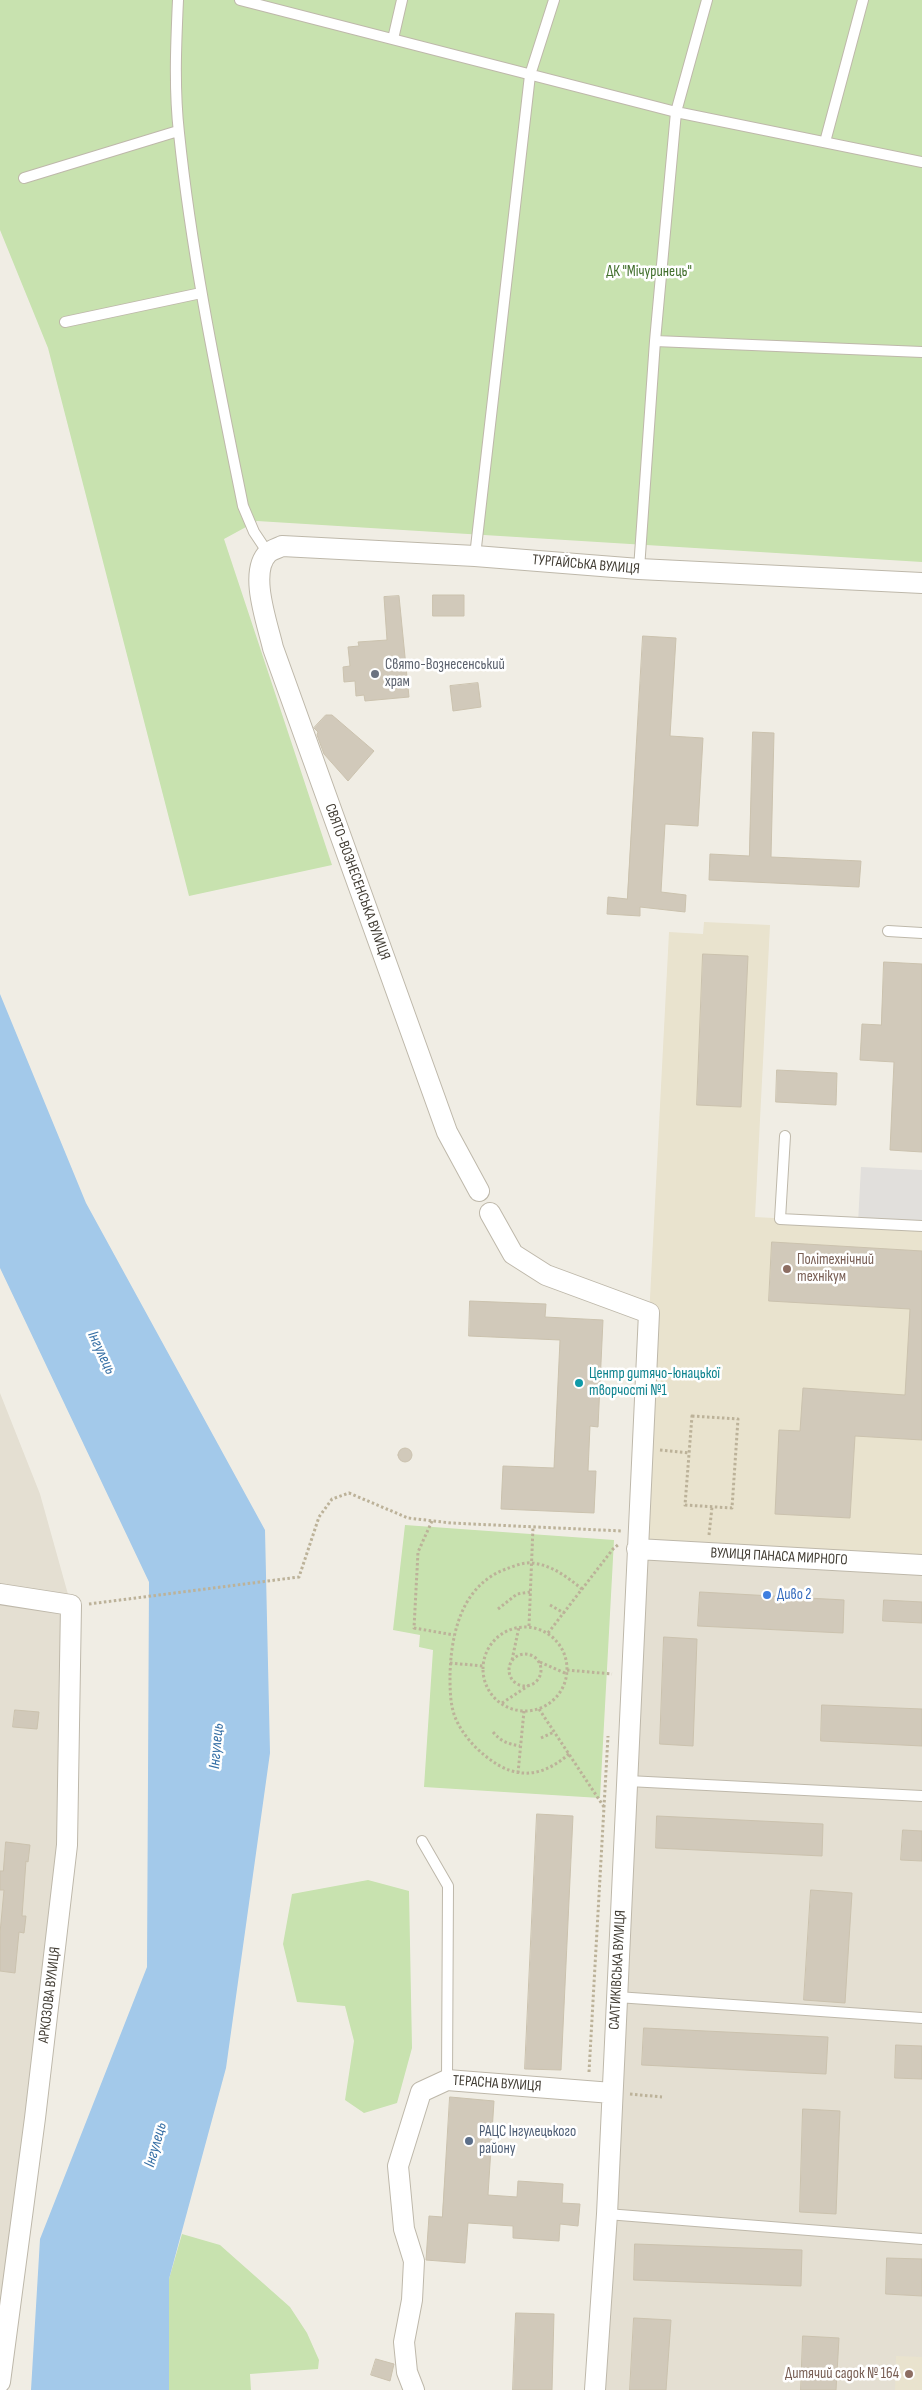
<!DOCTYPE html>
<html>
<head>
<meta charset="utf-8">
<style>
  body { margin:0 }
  canvas { display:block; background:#f0ede4 }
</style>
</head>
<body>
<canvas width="922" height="2390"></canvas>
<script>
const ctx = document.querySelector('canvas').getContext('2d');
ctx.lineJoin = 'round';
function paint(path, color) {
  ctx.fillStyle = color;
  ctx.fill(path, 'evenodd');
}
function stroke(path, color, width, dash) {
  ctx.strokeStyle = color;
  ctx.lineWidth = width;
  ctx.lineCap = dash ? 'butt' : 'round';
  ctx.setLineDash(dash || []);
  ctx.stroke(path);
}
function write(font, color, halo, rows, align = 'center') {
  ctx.font = font + ' "Sofia Sans Condensed",sans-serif';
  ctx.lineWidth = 5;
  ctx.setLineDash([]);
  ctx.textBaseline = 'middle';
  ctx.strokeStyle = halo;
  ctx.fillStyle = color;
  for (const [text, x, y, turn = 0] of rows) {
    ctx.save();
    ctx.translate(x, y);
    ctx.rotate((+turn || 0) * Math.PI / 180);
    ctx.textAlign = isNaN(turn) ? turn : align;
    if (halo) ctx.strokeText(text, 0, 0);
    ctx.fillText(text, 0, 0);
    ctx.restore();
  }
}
paint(new Path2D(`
  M0 1393 40 1494 71 1605 67 1845 0 2382Z
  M637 1549 922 1565V2390H595Z`), '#e4dfd2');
paint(new Path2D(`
  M704 922 770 925 755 1217 922 1226V1565L637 1549 669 932 703 934Z
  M896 2356 922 2357V2390H895Z`), '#e9e3ce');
paint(new Path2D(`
  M0 0H922V562L257 521 224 539 332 865 189 896 48 348 0 230Z
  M405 1525 614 1540 600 1798 424 1787 433 1650 419 1647 420 1635 393 1630Z
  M368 1880 409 1891 412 2048 397 2103 364 2113 345 2100 354 2041 345 2006 297 2002 283 1944 292 1894Z
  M182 2234 220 2245 290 2307 307 2333 319 2360 318 2369 250 2374 251 2390H169V2279Z`), '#c8e2af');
paint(new Path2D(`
  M861 1167 922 1170V1226L858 1223Z`), '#e1dfdc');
paint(new Path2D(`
  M0 994 86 1203 265 1530 270 1753 226 2068 169 2279V2390H31L40 2239 147 1967 149 1582 0 1268Z`), '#a3c9ea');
const building = new Path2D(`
  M433 595H464V616H433Z
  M399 596 409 697 365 701 364 695 356 696 355 681 344 682 343 667 350 666 348 647 359 646 358 642 387 640 384 597Z
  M643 636 676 638 670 736 703 738 698 826 665 824 661 892 686 895 685 912 640 907V916L607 914 608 897 627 899Z
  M478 683 481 707 453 711 450 686Z
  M326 715H332L374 751 348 781 324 754 317 735 318 732 314 728Z
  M753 732 774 733 771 857 861 861 859 887 709 880 710 854 749 856Z
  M703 954 748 956 741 1107 697 1105Z
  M884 962 922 964V1152L890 1150 894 1062 860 1060 862 1024 881 1025Z
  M777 1070 837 1073 836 1105 776 1102Z
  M772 1242 922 1251V1440L855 1436 850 1518 775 1514 779 1430 800 1431 803 1388 905 1395 910 1309 769 1301Z
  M470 1301 546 1304 545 1317 603 1320 598 1427 590 1426 588 1471H596L594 1513 501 1509 503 1466 554 1468 560 1340 469 1336Z
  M398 1455a7 7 0 1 1 14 0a7 7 0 1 1-14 0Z
  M700 1592 844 1600 843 1633 698 1626Z
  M884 1600 922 1602V1623L883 1621Z
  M664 1637 697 1639 693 1746 660 1744Z
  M822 1705 922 1709V1746L821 1741Z
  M15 1710 39 1712 37 1729 13 1727Z
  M537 1814 573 1816 561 2070 525 2069Z
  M657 1816 823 1824 822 1856 656 1848Z
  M903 1830 922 1831V1861L901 1860Z
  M6 1842 30 1845 28 1862 26 1861 22 1916H26L24 1933 19 1932 15 1973 0 1971V1933L4 1890H0V1871H3Z
  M811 1890 852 1893 845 2003 804 2000Z
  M644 2028 828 2037 826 2074 642 2065Z
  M896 2045 922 2046V2079L895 2078Z
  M450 2097 494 2101 488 2195 517 2197 518 2181 563 2184 562 2203 580 2204 578 2226 560 2224 559 2241 513 2238V2226L468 2223 465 2263 426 2260 429 2216 442 2217Z
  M803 2109 840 2111 836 2214 800 2212Z
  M635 2244 802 2250 801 2286 634 2280Z
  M887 2258 922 2259V2296L886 2294Z
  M516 2313 554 2314 552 2390H513Z
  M634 2318 671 2320 666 2390H630Z
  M803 2336 839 2338 836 2390H801Z
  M376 2359 394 2364 390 2381 371 2375Z`);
paint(building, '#d1c9ba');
stroke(building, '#cbc2ae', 1);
const lane = new Path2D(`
  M178 0C176 44 174 89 179 133 192 259 218 382 243 506L254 532 268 553
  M240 0 676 112 922 162
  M393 39 402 0
  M825 142 863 0
  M24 178 178 131
  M65 322 201 293
  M655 341 922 352
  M475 556 530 75 554 0
  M639 569 655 341 676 112 707 0
  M888 931 922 933
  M785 1136 780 1219 922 1226
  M628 1781 922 1796
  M422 1841 448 1886 447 2080
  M617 1997 922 2018
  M607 2214 922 2239`);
const street = new Path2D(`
  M479 1191 447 1132 273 648C268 625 248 572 268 553 271 550 278 548 282 546L475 556 639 569 922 583
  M490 1213 513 1254 546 1275 649 1313 607 2214 595 2390
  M637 1549 922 1565
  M0 1594 71 1605 67 1845 35 2118 0 2382
  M414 2390 407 2372 404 2342 412 2300 414 2261 404 2229 398 2166 421 2092 447 2080 612 2093`);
stroke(lane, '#beb8aa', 12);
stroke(street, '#beb8aa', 22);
stroke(new Path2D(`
  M692 1416 738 1419 732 1508 685 1505Z
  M660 1450 689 1453
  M432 1521 418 1552 414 1628 454 1635
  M709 1535 712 1507
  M89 1604 299 1577 319 1517 332 1499 349 1493 408 1518 451 1523 622 1531
  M550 1605 564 1613
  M498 1609 517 1594 530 1592
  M529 1626 533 1527
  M483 1669a42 42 0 1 1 84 0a42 42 0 1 1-84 0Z
  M548 1633 613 1549 619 1544
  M509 1670a16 16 0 1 1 32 0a16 16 0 1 1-32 0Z
  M512 1660 519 1627
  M540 1662 567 1674
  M450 1663 483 1666
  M567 1670 612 1674
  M502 1703 528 1686
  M539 1709 604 1807
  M493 1732C501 1742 509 1744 520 1746
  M541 1738 554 1732
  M569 1754C548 1772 526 1780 500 1766 481 1755 463 1737 455 1717 450 1704 450 1689 450 1675 451 1633 462 1585 506 1569 514 1566 524 1562 532 1563 552 1565 567 1577 582 1589
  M518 1773 524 1711
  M589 2072 608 1736
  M630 2094 662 2097`), '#bcb299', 3, [2.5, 2.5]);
stroke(lane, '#fff', 10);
stroke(street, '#fff', 20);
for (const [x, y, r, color] of [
  [375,674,5,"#6b7280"],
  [787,1269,5,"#8d6e63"],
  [579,1383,5,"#0f9aa8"],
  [767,1595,5,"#3f7fe0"],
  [469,2141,5,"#5c6f8a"],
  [909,2374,5,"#8d6e63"]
]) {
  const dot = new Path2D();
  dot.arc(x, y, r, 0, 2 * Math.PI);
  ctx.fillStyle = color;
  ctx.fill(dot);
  stroke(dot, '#fff', 2);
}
write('15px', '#416f2c', '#fff', [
  ["ДК \"Мічуринець\"",649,272]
]);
write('15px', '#423d34', '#fff', [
  ["ТУРГАЙСЬКА ВУЛИЦЯ",586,565,5],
  ["СВЯТО-ВОЗНЕСЕНСЬКА ВУЛИЦЯ",357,882,70],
  ["ВУЛИЦЯ ПАНАСА МИРНОГО",779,1557,3],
  ["САЛТИКІВСЬКА ВУЛИЦЯ",618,1970,-87],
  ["АРКОЗОВА ВУЛИЦЯ",50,1995,-83],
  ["ТЕРАСНА ВУЛИЦЯ",497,2084,4]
]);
write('15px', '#5b616d', '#fff', [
  ["Свято-Вознесенський",385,665],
  ["храм",385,682]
], 'left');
write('15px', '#785e54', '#fff', [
  ["Політехнічний",797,1260],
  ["технікум",797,1277],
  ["Дитячий садок № 164",899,2374,"right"]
], 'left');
write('15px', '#0d838f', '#fff', [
  ["Центр дитячо-юнацької",589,1374],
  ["творчості №1",589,1391]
], 'left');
write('15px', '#366cbe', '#fff', [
  ["Диво 2",777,1595]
], 'left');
write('15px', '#4e5e75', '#fff', [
  ["РАЦС Інгулецького",479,2132],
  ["району",479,2149]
], 'left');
write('italic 16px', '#366fa5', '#fff', [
  ["Інгулець",101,1353,65],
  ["Інгулець",217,1746,-85],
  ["Інгулець",156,2145,-74]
]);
</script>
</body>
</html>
